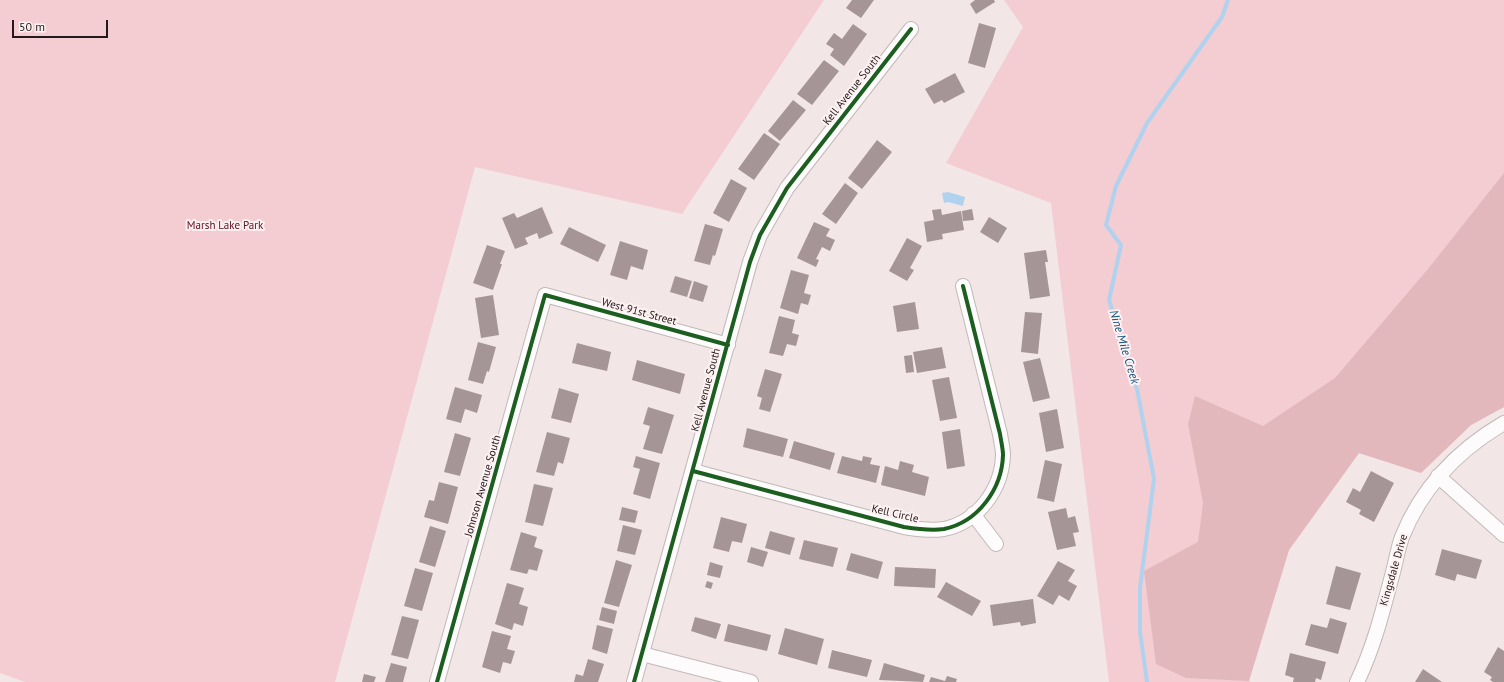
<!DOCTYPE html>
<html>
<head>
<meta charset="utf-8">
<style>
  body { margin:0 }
  #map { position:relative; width:1504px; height:682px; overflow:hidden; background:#f2e6e7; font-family:"PT Sans",sans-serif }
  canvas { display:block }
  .scale { position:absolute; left:12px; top:20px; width:96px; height:18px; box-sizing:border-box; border:2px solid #221a1b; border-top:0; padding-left:5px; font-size:12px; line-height:14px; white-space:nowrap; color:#221a1b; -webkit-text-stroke:3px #fef1f2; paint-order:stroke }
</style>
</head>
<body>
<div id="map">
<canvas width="1504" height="682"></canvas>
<div class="scale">50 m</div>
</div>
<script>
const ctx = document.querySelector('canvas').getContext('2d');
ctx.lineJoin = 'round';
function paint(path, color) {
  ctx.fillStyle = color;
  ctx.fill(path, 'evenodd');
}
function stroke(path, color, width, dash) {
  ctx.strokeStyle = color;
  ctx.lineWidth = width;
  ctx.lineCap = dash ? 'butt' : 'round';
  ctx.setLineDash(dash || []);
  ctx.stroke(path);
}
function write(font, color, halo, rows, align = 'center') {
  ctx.font = font + ' "PT Sans",sans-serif';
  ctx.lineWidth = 4;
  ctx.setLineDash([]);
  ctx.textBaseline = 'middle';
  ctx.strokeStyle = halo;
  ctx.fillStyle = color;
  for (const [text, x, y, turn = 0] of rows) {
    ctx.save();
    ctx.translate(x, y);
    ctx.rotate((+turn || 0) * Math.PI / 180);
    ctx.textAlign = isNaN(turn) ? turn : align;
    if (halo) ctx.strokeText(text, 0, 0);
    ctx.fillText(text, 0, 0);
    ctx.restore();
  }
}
paint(new Path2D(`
  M0 0H824L682 214 475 167 335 682H25L0 673Z
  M1004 0H1504V407L1471 425 1421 473 1359 453 1289 550 1249 681 1251 682H1109L1051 203 946 163 1023 27Z`), '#f3cdd1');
paint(new Path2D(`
  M1504 173V407L1471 425 1421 473 1359 453 1289 550 1249 681 1186 678 1156 664 1144 571 1198 542 1203 503 1188 424 1195 396 1263 426 1335 378 1428 269Z`), '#e3b8bd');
paint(new Path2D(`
  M948 192 965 197 963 206 948 202 944 203 942 193Z`), '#b0d2ef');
stroke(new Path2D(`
  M1147 682 1140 632V588L1154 479 1137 389 1109 300 1121 245 1106 225 1116 186 1147 123 1222 17 1228 0`), '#b0d2ef', 4);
paint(new Path2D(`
  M852 0H874L861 18 846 8Z
  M975 0H994L995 2 976 14 970 4Z
  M979 23 996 28 985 68 968 63Z
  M853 24 867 34 844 66 830 55 834 49 826 44 834 33 842 39Z
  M824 60 839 71 812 105 797 94Z
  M955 73 965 92 944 103 942 100 934 104 925 89Z
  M793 100 806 110 780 141 768 131Z
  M764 133 780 144 754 180 738 169Z
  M877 140 892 152 862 189 848 178Z
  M731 179 747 188 729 222 713 213Z
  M845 183 858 193 836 224 822 214Z
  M542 207 553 233 539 239 537 233 525 238 528 244 515 249 502 218 514 213 517 218Z
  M941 209 942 215 961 211 964 230 942 234 943 239 927 242 924 222 934 220 932 210Z
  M972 209 974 220 963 221 962 211Z
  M989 217 1007 228 998 243 980 232Z
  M814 222 830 229 826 236 835 240 830 251 822 247 816 259 819 260 816 267 797 258Z
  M705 224 723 229 715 256 713 255 710 265 694 261Z
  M569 227 606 245 598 262 560 244Z
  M907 238 922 246 910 268 914 270 907 281 889 271Z
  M620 241 648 250 643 270 631 266 627 280 610 275Z
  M487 245 505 251 500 264H502L493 290 473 283Z
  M1046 250 1048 262H1045L1050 296 1030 299 1024 253Z
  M791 270 809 275 804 293 811 295 808 305 801 303 798 314 780 308Z
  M675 276 692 281 687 297 670 292Z
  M694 281 708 286 703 302 689 298Z
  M493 295 499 335 481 338 475 298Z
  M915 302 919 329 897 332 893 306Z
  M1025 312 1042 313 1038 354 1021 352Z
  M779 316 795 320 792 333 799 335 796 346 787 344 783 356 769 353Z
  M478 342 496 347 489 372 487 371 483 384 468 380Z
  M577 343 611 352 607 371 572 363Z
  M942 347 946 368 917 373 913 352Z
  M912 355 914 372 906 373 904 356Z
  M1040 358 1050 398 1033 402 1023 362Z
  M637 360 685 374 680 394 632 380Z
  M765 369 782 374 770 412 759 409 762 398 757 396Z
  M949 377 957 418 940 421 932 380Z
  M455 387 482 395 477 413 465 409 461 423 446 419Z
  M559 388 579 394 571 423 551 418Z
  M648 407 674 415 662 454 643 449 650 426 643 424Z
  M1057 409 1064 448 1046 452 1039 413Z
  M747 428 788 439 783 457 743 447Z
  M960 429 965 466 947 469 942 432Z
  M547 432 570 438 563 464 558 462 554 476 536 472Z
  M455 433 471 438 460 476 444 472Z
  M794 441 835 453 830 470 789 458Z
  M636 456 660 463 650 499 633 494 640 469 633 467Z
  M842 456 862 461 863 456 872 458 870 464 880 466 876 483 837 473Z
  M1045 460 1062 464 1054 502 1037 498Z
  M900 461 914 465 912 472 929 477 925 496 881 485 885 466 898 470Z
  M1371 471 1394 483 1374 522 1359 514 1361 510 1346 502 1353 488 1360 492Z
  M439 482 458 487 448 524 424 517 429 500 434 501Z
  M534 484 553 488 543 526 525 522Z
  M622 507 638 511 635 523 619 520Z
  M1066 508 1068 518 1075 516 1079 532 1073 533 1076 546 1057 550 1048 512Z
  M721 517 747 524 742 543 732 541 729 552 713 548Z
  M623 525 642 530 635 555 617 551Z
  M430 526 446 531 435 567 419 562Z
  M770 531 795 538 790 555 765 548Z
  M521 532 537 537 534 547 543 550 537 571 529 569 527 574 510 570Z
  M804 540 838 548 833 567 799 559Z
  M751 547 768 552 763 567 747 562Z
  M1442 549 1482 560 1476 579 1457 574 1455 581 1435 575Z
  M851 553 883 562 878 579 846 570Z
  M616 560 632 565 619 607 604 603Z
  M1058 561 1075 570 1068 581 1077 586 1069 601 1059 595 1053 605 1037 596Z
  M710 562 723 566 720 578 707 575Z
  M1336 566 1361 573 1350 610 1326 604Z
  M895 567 936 569 935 588 894 586Z
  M415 568 433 573 422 611 404 606Z
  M707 581 713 583 711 589 705 587Z
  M946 582 981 601 972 616 937 597Z
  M507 583 524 588 519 604 528 607 523 626 514 623 512 630 495 624Z
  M1033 599 1036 623 1021 626 1020 622 993 626 990 605Z
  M602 607 617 611 614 624 599 620Z
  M402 616 419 620 408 659 391 655Z
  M695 617 721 624 716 639 691 631Z
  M1330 618 1347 623 1338 654 1305 645 1311 624 1327 628Z
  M728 624 771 635 767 651 724 641Z
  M597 625 613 629 607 654 592 649Z
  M785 628 824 639 817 665 778 654Z
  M492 631 511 636 507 649 515 651 511 664 503 662 500 673 482 667Z
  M1498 647 1504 651V682H1493L1490 680 1492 677 1484 672Z
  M832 650 872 660 867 677 828 668Z
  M1290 653 1326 662 1321 680 1316 678 1315 682H1293L1294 678 1285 675Z
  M588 659 604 664 598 682H574L576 674 583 676Z
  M391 663 407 667 403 682H385Z
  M884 663 925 675 923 682 879 680Z
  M1423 669 1442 682H1415Z
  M364 674 376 677 374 682H362Z
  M947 676 957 679 956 682H929L931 677 945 681Z`), '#a69597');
const minor = new Path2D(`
  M693 471 904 527C917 529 930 531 944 529 978 522 1002 489 1003 455 1003 449 1001 441 1000 434L963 286
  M1438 476 1504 535
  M973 514 996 544
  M642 654 751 682
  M437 682 545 295 728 345
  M634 682 750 262 760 235 787 188 911 29
  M1357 682C1374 647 1383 610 1393 572 1396 561 1398 548 1402 537 1422 487 1458 450 1504 423`);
stroke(minor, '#c2b9b9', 16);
stroke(minor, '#fdfbfb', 14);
stroke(new Path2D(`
  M693 471 904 527C917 529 930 531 944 529 978 522 1002 489 1003 455 1003 449 1001 441 1000 434L963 286
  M437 682 545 295 728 345
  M634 682 750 262 760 235 787 188 911 29`), '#1b5e20', 4);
write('11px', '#221a1b', '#fef1f2', [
  ["Kell Avenue South",852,90,-52],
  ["West 91st Street",639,312,15],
  ["Kell Avenue South",706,390,-75],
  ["Johnson Avenue South",483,486,-74],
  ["Kell Circle",895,514,13],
  ["Kingsdale Drive",1394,570,-74]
]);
write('11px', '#5d0c22', '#fef1f2', [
  ["Marsh Lake Park",225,226]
]);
write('italic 12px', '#125179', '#fef1f2', [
  ["Nine Mile Creek",1124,347,73]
]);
</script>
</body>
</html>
